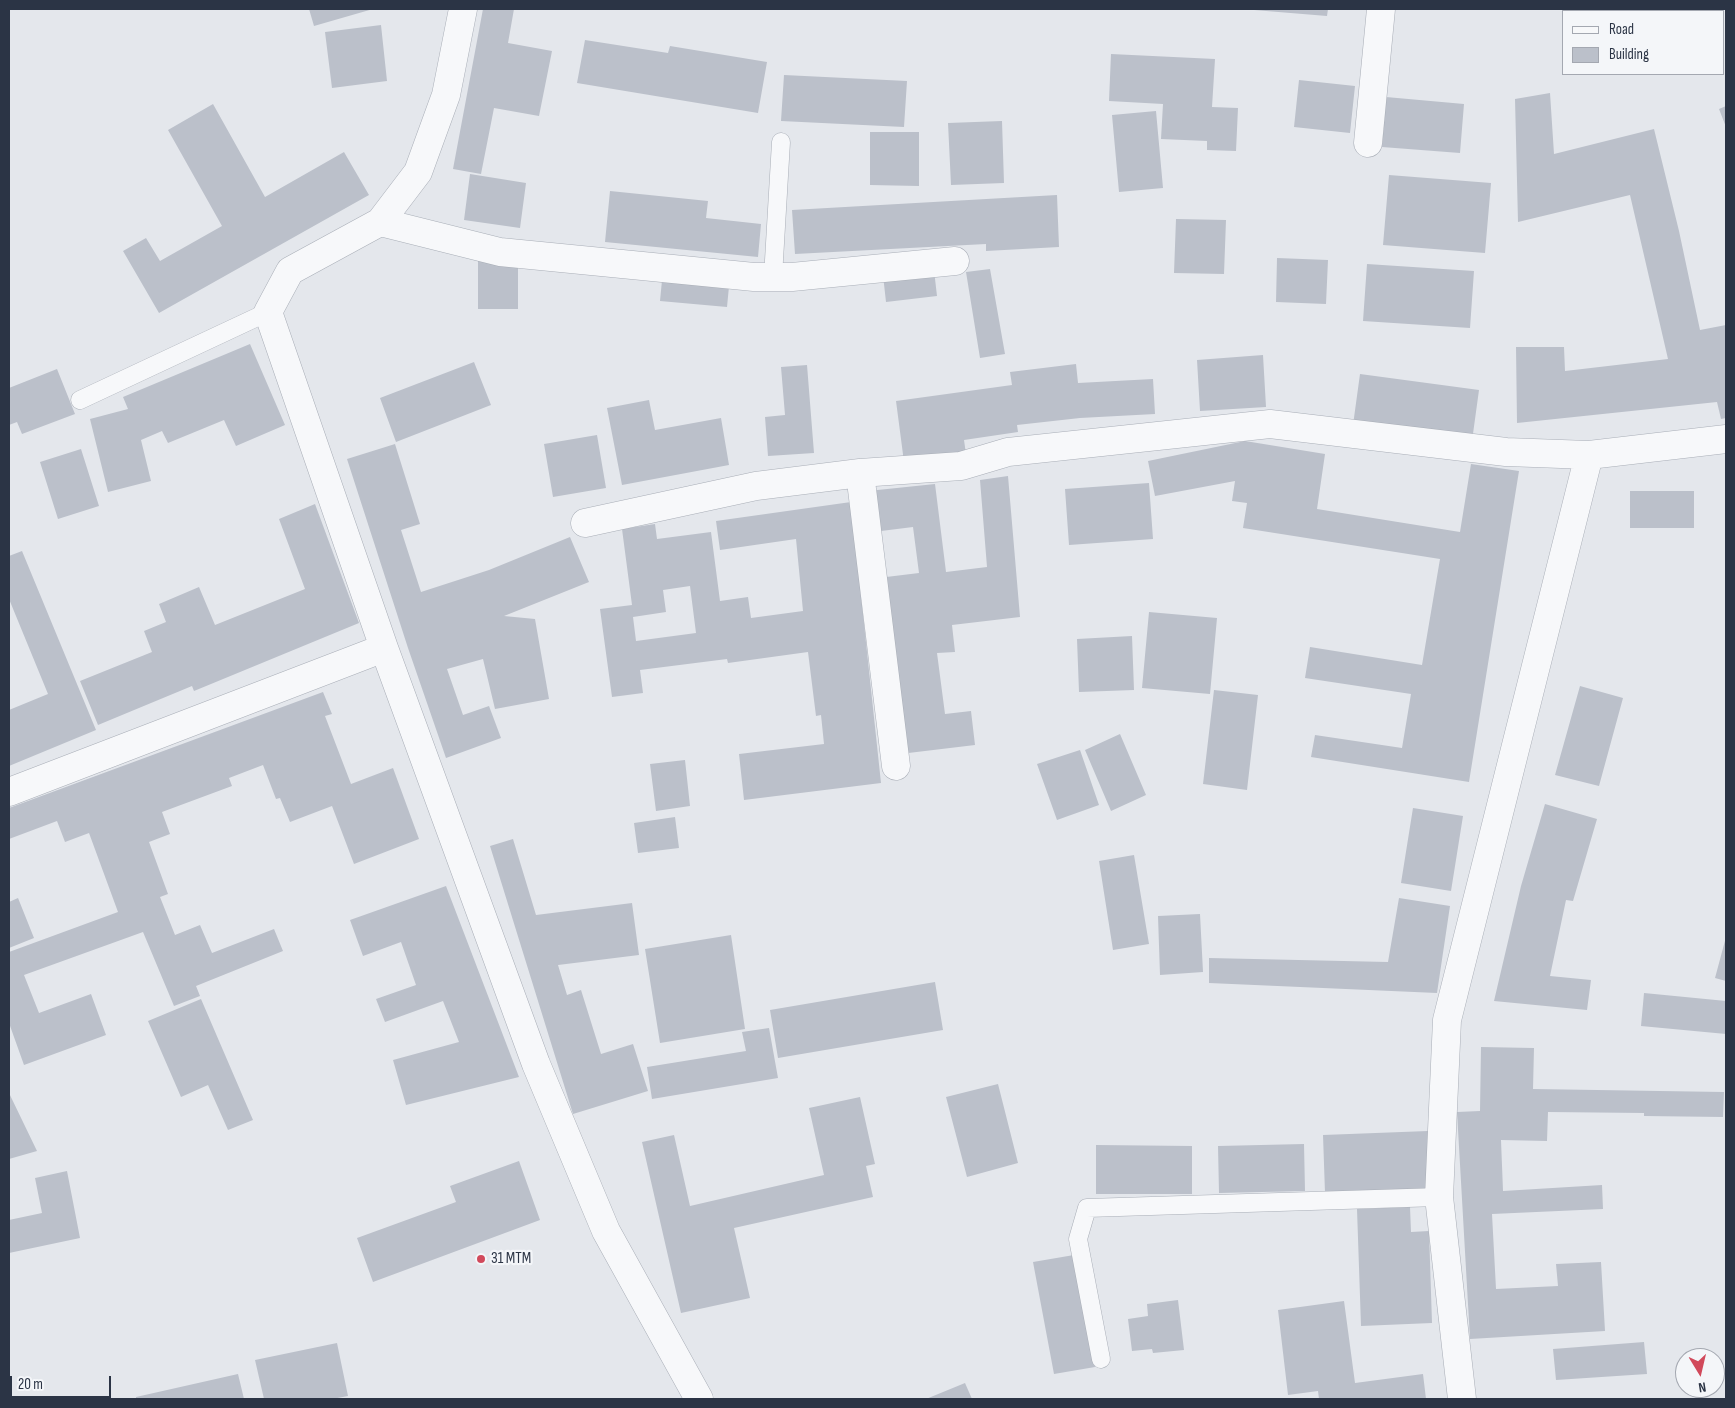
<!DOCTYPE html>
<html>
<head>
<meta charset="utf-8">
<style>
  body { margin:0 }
  #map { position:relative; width:1735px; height:1408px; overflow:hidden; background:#e4e7ec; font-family:"Sofia Sans Condensed",sans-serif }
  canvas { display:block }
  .frame { position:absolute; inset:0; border:10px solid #2b3445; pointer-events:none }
  .legend { position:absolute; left:1562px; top:10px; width:162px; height:65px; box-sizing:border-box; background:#f4f6f9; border:1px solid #a4a8b1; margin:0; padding:6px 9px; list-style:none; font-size:15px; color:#2b3445 }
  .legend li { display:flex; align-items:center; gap:10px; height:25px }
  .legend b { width:25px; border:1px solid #a4a8b1 }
  .north { position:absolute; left:1675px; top:1348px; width:50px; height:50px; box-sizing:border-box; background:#f4f6f9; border:1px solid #a4a8b1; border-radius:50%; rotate:171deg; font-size:14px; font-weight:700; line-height:20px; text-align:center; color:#2b3445 }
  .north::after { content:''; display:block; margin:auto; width:18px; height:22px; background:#d1495b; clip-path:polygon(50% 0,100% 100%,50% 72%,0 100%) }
  .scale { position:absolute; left:10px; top:1376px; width:101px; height:22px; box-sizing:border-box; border:2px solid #2b3445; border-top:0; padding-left:6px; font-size:15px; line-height:18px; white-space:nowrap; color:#2b3445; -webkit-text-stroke:4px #f4f6f9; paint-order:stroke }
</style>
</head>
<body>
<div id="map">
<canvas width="1735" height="1408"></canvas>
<div class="frame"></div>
<ul class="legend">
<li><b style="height:6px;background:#f7f8fa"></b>Road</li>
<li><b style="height:14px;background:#bbc0ca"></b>Building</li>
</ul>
<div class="north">N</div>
<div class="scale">20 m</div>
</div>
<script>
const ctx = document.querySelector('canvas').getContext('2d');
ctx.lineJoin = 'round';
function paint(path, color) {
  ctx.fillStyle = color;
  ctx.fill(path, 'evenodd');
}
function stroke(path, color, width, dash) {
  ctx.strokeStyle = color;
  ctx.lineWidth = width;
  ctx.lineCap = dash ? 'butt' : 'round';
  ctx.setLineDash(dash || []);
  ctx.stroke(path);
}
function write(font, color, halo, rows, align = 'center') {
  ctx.font = font + ' "Sofia Sans Condensed",sans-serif';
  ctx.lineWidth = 4.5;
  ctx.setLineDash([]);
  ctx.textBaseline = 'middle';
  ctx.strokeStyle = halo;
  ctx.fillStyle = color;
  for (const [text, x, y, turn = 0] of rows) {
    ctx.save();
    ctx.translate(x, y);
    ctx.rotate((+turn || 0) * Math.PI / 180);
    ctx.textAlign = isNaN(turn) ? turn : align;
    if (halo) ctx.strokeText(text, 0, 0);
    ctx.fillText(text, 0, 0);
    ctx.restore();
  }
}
paint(new Path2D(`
  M309 9H373L314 26Z
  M483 9H514L508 43 552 51 539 116 494 108 481 174 453 169Z
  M1254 9H1328L1327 16 1254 10Z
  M1666 9H1719L1721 11H1668Z
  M381 25 387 81 332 88 325 32Z
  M585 40 668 53 670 46 767 62 758 113 577 83Z
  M1111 54 1215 59 1212 107 1238 108 1236 151 1207 150V141L1161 139 1163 104 1109 101Z
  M784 75 907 81 904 127 781 121Z
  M1299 80 1355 86 1350 133 1294 127Z
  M1550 93 1554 154 1654 129 1679 231 1700 330 1726 325V418L1721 419 1717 402 1517 423 1516 347H1564L1565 371 1668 359 1630 195 1518 222 1515 99Z
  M1386 97 1464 104 1460 153 1382 147Z
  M213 104 265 197 344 152 369 195 159 313 123 251 146 238 160 261 222 226 168 130Z
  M1726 106V127L1719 109Z
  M1156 111 1163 188 1119 192 1112 115Z
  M1002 121 1004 183 951 185 948 123Z
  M870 132H919V186L870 185Z
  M470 174 526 183 520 228 464 220Z
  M1389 175 1491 183 1485 253 1383 245Z
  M610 191 708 201 706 218 761 224 758 257 605 242Z
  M1057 195 1059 247 986 251V244L795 254 792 210Z
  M1176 219 1226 220 1224 274 1174 273Z
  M478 257 518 258V309H478Z
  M1277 258 1328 260 1326 304 1276 302Z
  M1367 264 1474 271 1470 328 1363 321Z
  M990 269 1005 354 980 358 966 272Z
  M663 270 730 276 727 307 660 301Z
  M934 270 937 296 886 302 883 275Z
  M250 344 285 425 236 446 224 420 168 443 162 431 141 440 151 481 108 492 90 419 128 409 123 397Z
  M1263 355 1266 407 1200 411 1197 360Z
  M474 362 491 405 396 442 380 398Z
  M1076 364 1078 383 1153 379 1155 414 1080 418 1017 425 1018 432 964 440 966 454 904 462 896 401 1012 385 1010 372Z
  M807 365 814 453 768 456 765 417 785 415 781 367Z
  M57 369 75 414 22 434 17 422 9 425V388Z
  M1360 374 1479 390 1472 441 1353 425Z
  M649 400 655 430 721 418 729 465 622 485 607 408Z
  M597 435 606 488 553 497 544 444Z
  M1245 441 1325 454 1317 509 1460 532 1471 464 1519 471 1469 782 1311 757 1315 735 1402 748 1411 694 1305 678 1310 647 1422 665 1440 559 1243 528 1247 503 1232 501 1235 481 1155 496 1148 461Z
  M395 444 420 524 401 530 421 592 489 570 570 537 589 582 504 616 535 619 549 699 495 709 483 659 447 669 463 715 489 706 501 738 446 758 408 648 347 459Z
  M81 449 99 506 58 519 40 462Z
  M1008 476 1020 617 952 625 955 652 937 653 945 714 971 711 975 745 900 754 878 578 919 573 913 527 873 532 868 491 935 484 946 572 987 567 980 480Z
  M1149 483 1153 539 1069 545 1065 489Z
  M1630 491H1694V528H1630Z
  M851 502 881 783 744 800 739 754 824 744 821 715 816 716 808 652 728 663 727 659 640 670 643 693 612 697 600 609 632 605 622 529 655 524 657 539 711 532 720 601 748 597 751 618 803 611 796 539 720 550 716 521ZM690 586 696 633 636 641 633 617 666 612 663 590Z
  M315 504 359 623 194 691 192 686 98 725 80 681 152 652 144 631 166 622 159 604 199 587 215 625 305 589 279 519Z
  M22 551 96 730 9 766V710L48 694 9 599V556Z
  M1149 612 1217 618 1210 694 1142 688Z
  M1132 636 1134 690 1079 692 1077 639Z
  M1580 686 1623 698 1599 786 1555 775Z
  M1214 690 1258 695 1247 790 1203 784Z
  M323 692 332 714 325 716 351 784 393 768 419 839 354 864 332 806 290 822 280 798 276 799 263 765 229 778 232 786 162 812 170 834 149 842 168 894 160 897 175 935 200 925 212 953 274 929 283 951 196 986 200 996 174 1006 143 932 24 975 39 1013 91 994 106 1035 24 1065 9 1023V952L118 912 89 833 65 842 57 821 9 839V808Z
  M1120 734 1146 795 1111 811 1085 750Z
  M1080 750 1099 805 1057 820 1037 764Z
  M685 760 690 806 656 811 650 764Z
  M1545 804 1597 819 1573 901 1566 900 1550 976 1591 980 1587 1010 1494 1001 1521 886Z
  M1413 808 1463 816 1451 891 1401 883Z
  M675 817 679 848 638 853 634 823Z
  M513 839 536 915 632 903 639 955 558 965 567 995 581 990 601 1054 633 1044 648 1091 573 1114 490 846Z
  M1134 855 1149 944 1113 950 1099 861Z
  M446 886 519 1077 406 1105 393 1060 459 1042 443 1001 385 1022 376 999 416 985 401 942 363 956 350 920Z
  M18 898 34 938 9 948V902Z
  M1399 898 1450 906 1437 993 1209 983V958L1388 962Z
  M1200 914 1203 972 1160 975 1158 916Z
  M731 935 745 1029 660 1043 645 949Z
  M1726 937V981L1715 978Z
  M935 982 943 1030 778 1058 770 1010Z
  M1644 993 1726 1001V1034L1641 1026Z
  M201 999 253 1120 228 1130 208 1085 181 1097 148 1021Z
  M769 1028 778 1078 652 1099 647 1067 746 1051 742 1032Z
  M1481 1047 1534 1048 1533 1089 1724 1092 1723 1117 1644 1116V1113L1548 1112 1547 1141 1501 1140 1503 1191 1602 1185 1603 1209 1492 1214 1496 1289 1558 1286 1556 1264 1601 1262 1605 1331 1470 1339 1457 1112 1480 1111Z
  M998 1084 1018 1163 967 1177 946 1097Z
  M9 1093 37 1151 9 1159Z
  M860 1097 875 1164 866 1166 873 1197 734 1228 750 1298 681 1313 642 1142 674 1135 690 1206 824 1175 809 1108Z
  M1428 1131 1429 1189 1325 1193 1323 1135Z
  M1304 1144 1305 1191 1219 1193 1218 1146Z
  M1096 1145 1192 1146V1194H1096Z
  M519 1161 540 1220 373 1282 357 1238 456 1202 450 1186Z
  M67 1171 80 1238 9 1253V1220L42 1213 35 1178Z
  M1410 1207 1411 1232 1429 1231 1432 1323 1361 1326 1357 1209Z
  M1074 1255 1095 1367 1054 1374 1033 1262Z
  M1178 1300 1184 1350 1153 1353 1152 1349 1132 1351 1128 1319 1148 1316 1147 1304Z
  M1344 1301 1355 1383 1423 1374 1426 1399H1319L1318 1391 1288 1395 1278 1310Z
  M1644 1342 1647 1374 1556 1380 1553 1349Z
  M337 1343 348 1396 332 1399H264L255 1360Z
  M238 1374 244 1399H136V1397Z
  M965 1383 972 1399H926Z`), '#bbc0ca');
const service = new Path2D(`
  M773 277 781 142
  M80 400 268 312
  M1101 1359 1078 1239 1087 1208 1439 1197`);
const minor = new Path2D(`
  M463 9 446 95 418 172 380 222 290 271 268 312 384 648 536 1064 606 1231 699 1399
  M1368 143 1381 9
  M380 222 500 252 754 277H792L955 261
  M860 473 896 766
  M585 523 756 486 860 473 961 466 1008 452 1270 424 1506 452 1589 455 1726 439
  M9 792 384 648
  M1462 1399 1439 1197 1447 1020 1589 455`);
stroke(service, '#a9aeb7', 19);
stroke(minor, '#a9aeb7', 29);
stroke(service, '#f7f8fa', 18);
stroke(minor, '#f7f8fa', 28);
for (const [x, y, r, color] of [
  [481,1259,5,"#d1495b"]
]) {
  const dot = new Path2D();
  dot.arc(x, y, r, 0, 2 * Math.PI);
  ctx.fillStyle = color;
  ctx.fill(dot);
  stroke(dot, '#f4f6f9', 2);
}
write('16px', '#2b3445', '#f4f6f9', [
  ["31 MTM",491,1259]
], 'left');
</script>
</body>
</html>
